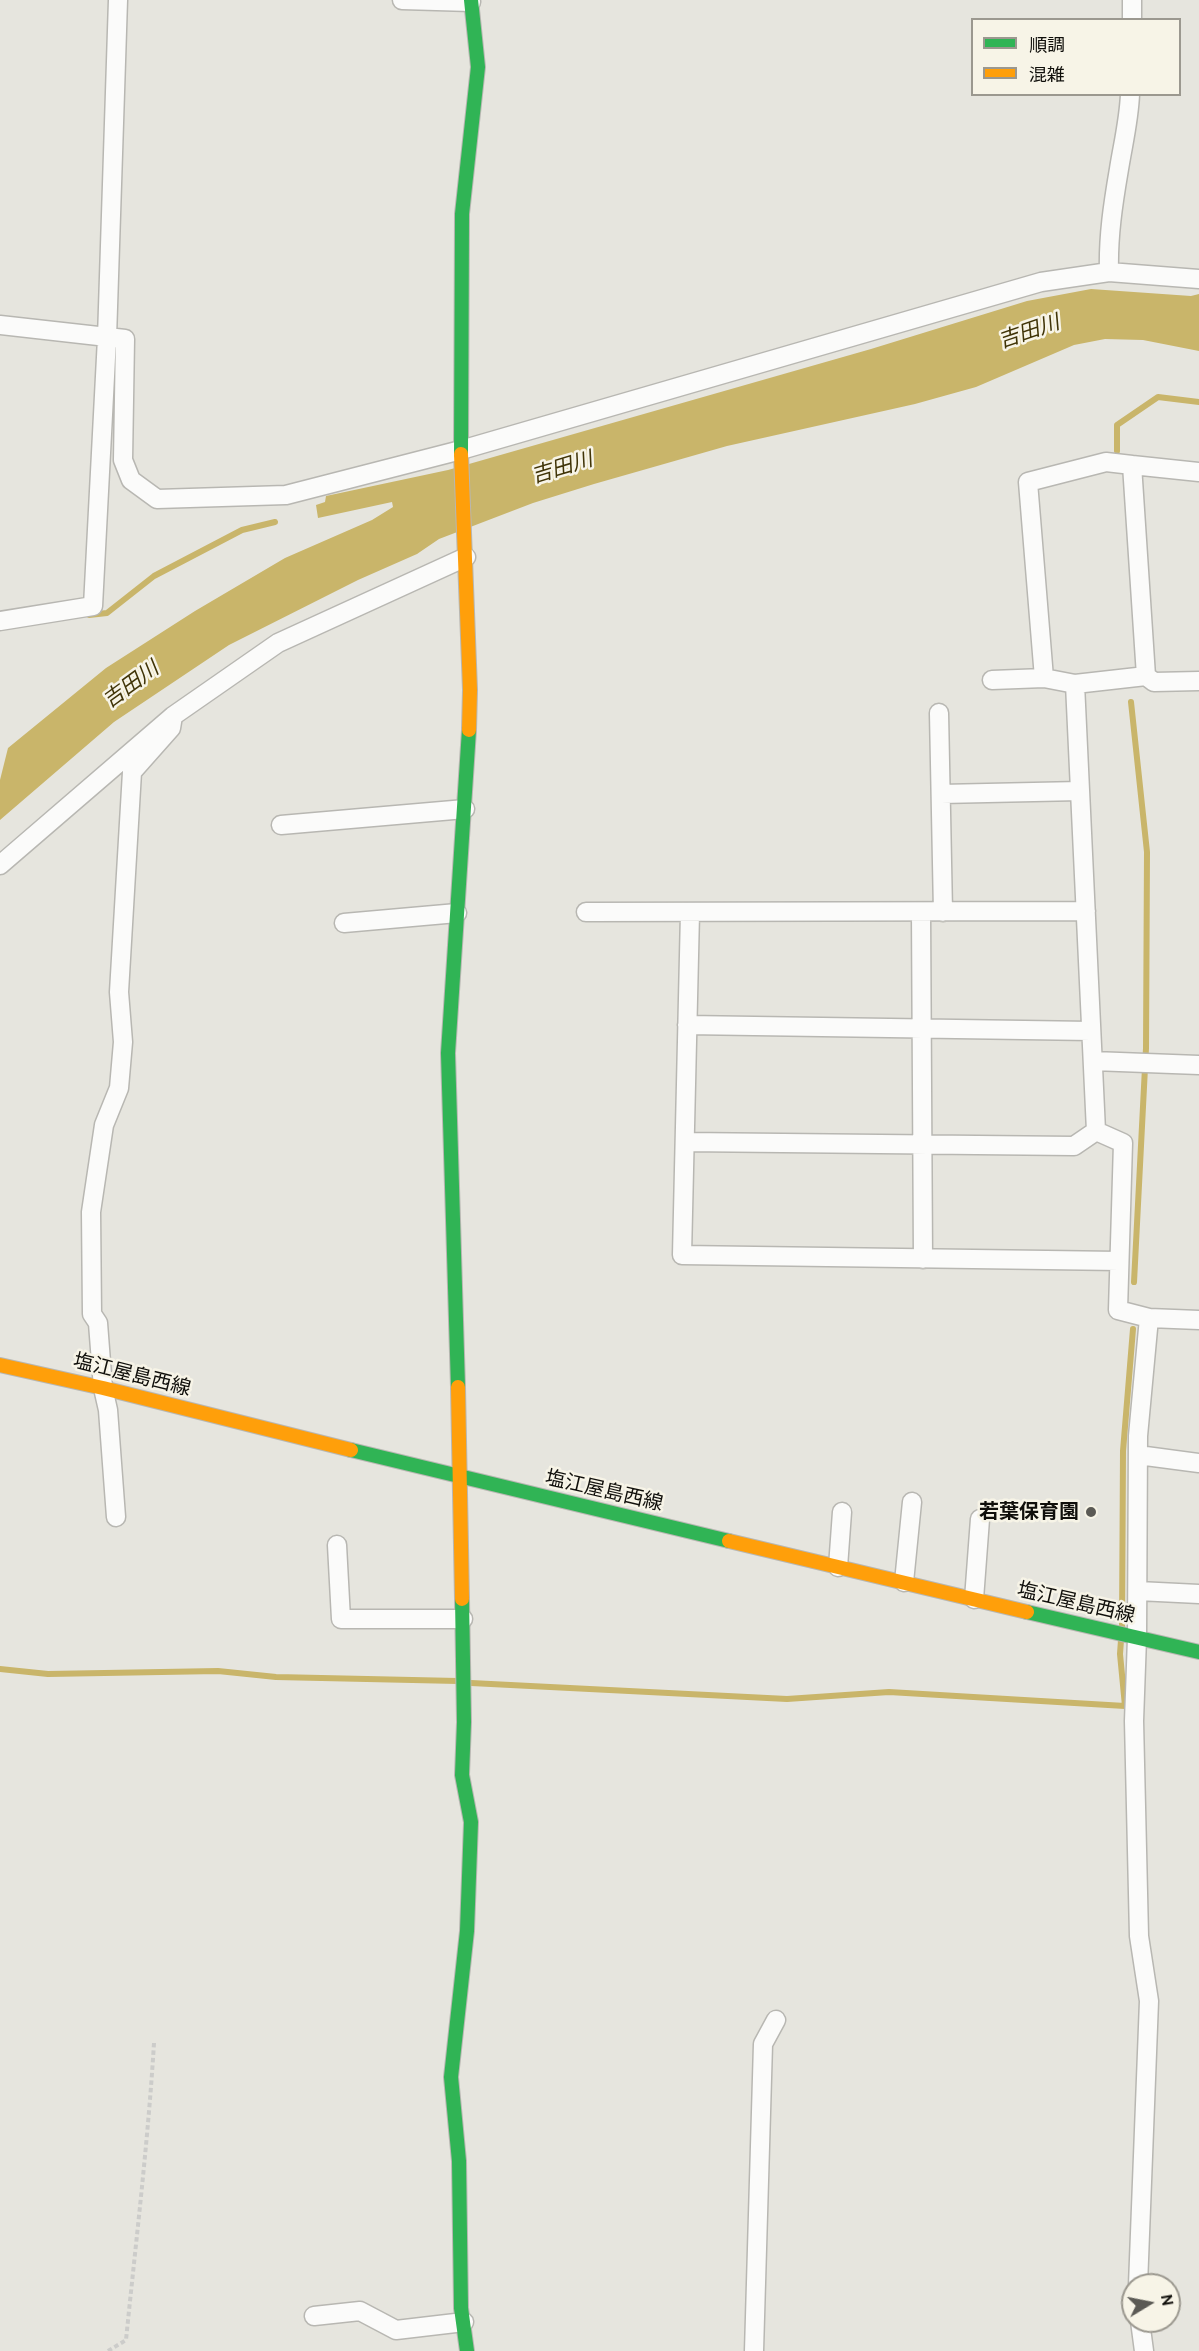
<!DOCTYPE html>
<html>
<head>
<meta charset="utf-8">
<style>
  body { margin:0 }
  #map { position:relative; width:1199px; height:2351px; overflow:hidden; background:#e6e5de; font-family:Cabin,"Noto Sans JP",sans-serif }
  canvas { display:block }
  .legend { position:absolute; left:971px; top:18px; width:210px; height:78px; box-sizing:border-box; background:#f7f4e7; border:2px solid #9b988f; margin:0; padding:8px 10px; list-style:none; font-size:18px; color:#100f0b }
  .legend li { display:flex; align-items:center; gap:12px; height:30px }
  .legend b { width:30px; border:2px solid #9b988f }
  .north { position:absolute; left:1121px; top:2273px; width:60px; height:60px; box-sizing:border-box; background:#f7f4e7; border:2px solid #9b988f; border-radius:50%; rotate:80deg; font-size:16px; font-weight:700; line-height:24px; text-align:center; color:#100f0b }
  .north::after { content:''; display:block; margin:auto; width:21px; height:27px; background:#5b5a55; clip-path:polygon(50% 0,100% 100%,50% 72%,0 100%) }
</style>
</head>
<body>
<div id="map">
<canvas width="1199" height="2351"></canvas>
<ul class="legend">
<li><b style="height:8px;background:#30b455"></b>順調</li>
<li><b style="height:8px;background:#ff9f0a"></b>混雑</li>
</ul>
<div class="north">N</div>
</div>
<script>
const ctx = document.querySelector('canvas').getContext('2d');
ctx.lineJoin = 'round';
function paint(path, color) {
  ctx.fillStyle = color;
  ctx.fill(path, 'evenodd');
}
function stroke(path, color, width, dash) {
  ctx.strokeStyle = color;
  ctx.lineWidth = width;
  ctx.lineCap = dash ? 'butt' : 'round';
  ctx.setLineDash(dash || []);
  ctx.stroke(path);
}
function write(font, color, halo, rows, align = 'center') {
  ctx.font = font + ' Cabin,"Noto Sans JP",sans-serif';
  ctx.lineWidth = 5;
  ctx.setLineDash([]);
  ctx.textBaseline = 'middle';
  ctx.strokeStyle = halo;
  ctx.fillStyle = color;
  for (const [text, x, y, turn = 0] of rows) {
    ctx.save();
    ctx.translate(x, y);
    ctx.rotate((+turn || 0) * Math.PI / 180);
    ctx.textAlign = isNaN(turn) ? turn : align;
    if (halo) ctx.strokeText(text, 0, 0);
    ctx.fillText(text, 0, 0);
    ctx.restore();
  }
}
paint(new Path2D(`
  M1091 289 1191 296 1199 294V351L1143 340 1105 339 1074 345 976 387 915 404 727 446 594 484 533 503 439 539 417 554 358 580 229 645 114 722 0 820V780L8 748 106 668 195 611 285 558 372 520 393 507 392 502 318 518 316 505 325 502 326 496 448 470 871 349 1027 301Z`), '#c9b56a');
stroke(new Path2D(`
  M1117 451V425L1158 397 1199 402
  M89 615 107 613 154 576 242 530 275 522
  M1131 702 1147 852 1146 1048 1134 1282
  M1122 1627 1123 1451 1133 1329
  M0 1669 48 1674 218 1671 276 1677 458 1681
  M471 1683 787 1699 889 1692 1125 1706 1120 1654 1121 1640`), '#c9b56a', 6);
const street = new Path2D(`
  M402 0 471 2
  M1132 20V0
  M1109 272C1108 237 1113 204 1119 169 1123 144 1129 120 1130 94
  M0 325 125 339 123 460 131 480 157 499 286 495 461 450 1041 282 1109 272 1199 279
  M0 621 93 606 107 338 118 0
  M1146 676 1154 682 1199 681
  M1044 678 1028 482 1106 462 1132 465
  M992 680 1044 678 1075 684
  M939 713 943 912
  M941 794 1080 791
  M281 825 465 809
  M0 865 173 716 278 643 466 557
  M586 912 1086 911
  M921 912 923 1259
  M690 913 682 1255 1119 1261
  M344 923 457 913
  M687 1025 1091 1031
  M1093 1061 1199 1065
  M685 1142 1074 1146 1096 1131
  M1149 1318 1118 1310 1123 1143 1096 1131 1075 684 1146 676 1132 465 1199 472
  M1138 1455 1199 1463
  M116 1517 108 1410 103 1388 98 1323 92 1314 91 1212 104 1125 119 1088 123 1042 119 992 132 772 171 728 173 716
  M337 1545 341 1619H463
  M838 1567 842 1512
  M904 1582 912 1502
  M1138 1591 1199 1594
  M974 1599 980 1519
  M1138 2285 1149 2001 1139 1936 1134 1721 1137 1638 1138 1436 1149 1318 1199 1320
  M314 2316 360 2311 396 2330 464 2322
  M1140 2321 1144 2351
  M754 2351 763 2044 776 2020`);
const fast = new Path2D(`
  M461 454 462 214 478 67 471 0
  M458 1387 448 1053 469 730
  M351 1450 729 1541
  M462 1599 464 1722 462 1775 471 1822 467 1931 451 2077 459 2161 461 2308 467 2351
  M1027 1612 1199 1652`);
const slow = new Path2D(`
  M461 454 470 690 469 730
  M0 1365 103 1388 351 1450
  M458 1387 462 1599
  M729 1541 1027 1612`);
stroke(street, '#b8b7b2', 21);
stroke(fast, '#b8b7b2', 16);
stroke(slow, '#b8b7b2', 16);
stroke(new Path2D(`
  M108 2351 126 2340C136 2241 148 2142 154 2043`), '#ccccca', 4, [4.5, 3]);
stroke(street, '#fbfbfa', 18);
stroke(fast, '#30b455', 14);
stroke(slow, '#ff9f0a', 14);
for (const [x, y, r, color] of [
  [1091,1512,6,"#5b5a55"]
]) {
  const dot = new Path2D();
  dot.arc(x, y, r, 0, 2 * Math.PI);
  ctx.fillStyle = color;
  ctx.fill(dot);
  stroke(dot, '#f7f4e7', 2);
}
write('20px', '#100f0b', '#f7f4e7', [
  ["塩江屋島西線",132,1375,14],
  ["塩江屋島西線",604,1491,13],
  ["塩江屋島西線",1076,1603,13]
]);
write('bold 20px', '#100f0b', '#f7f4e7', [
  ["若葉保育園",1079,1512]
], 'right');
write('italic 21px', '#403407', '#f7f4e7', [
  ["吉田川",1029,332,-19],
  ["吉田川",562,468,-17],
  ["吉田川",131,685,-36]
]);
</script>
</body>
</html>
